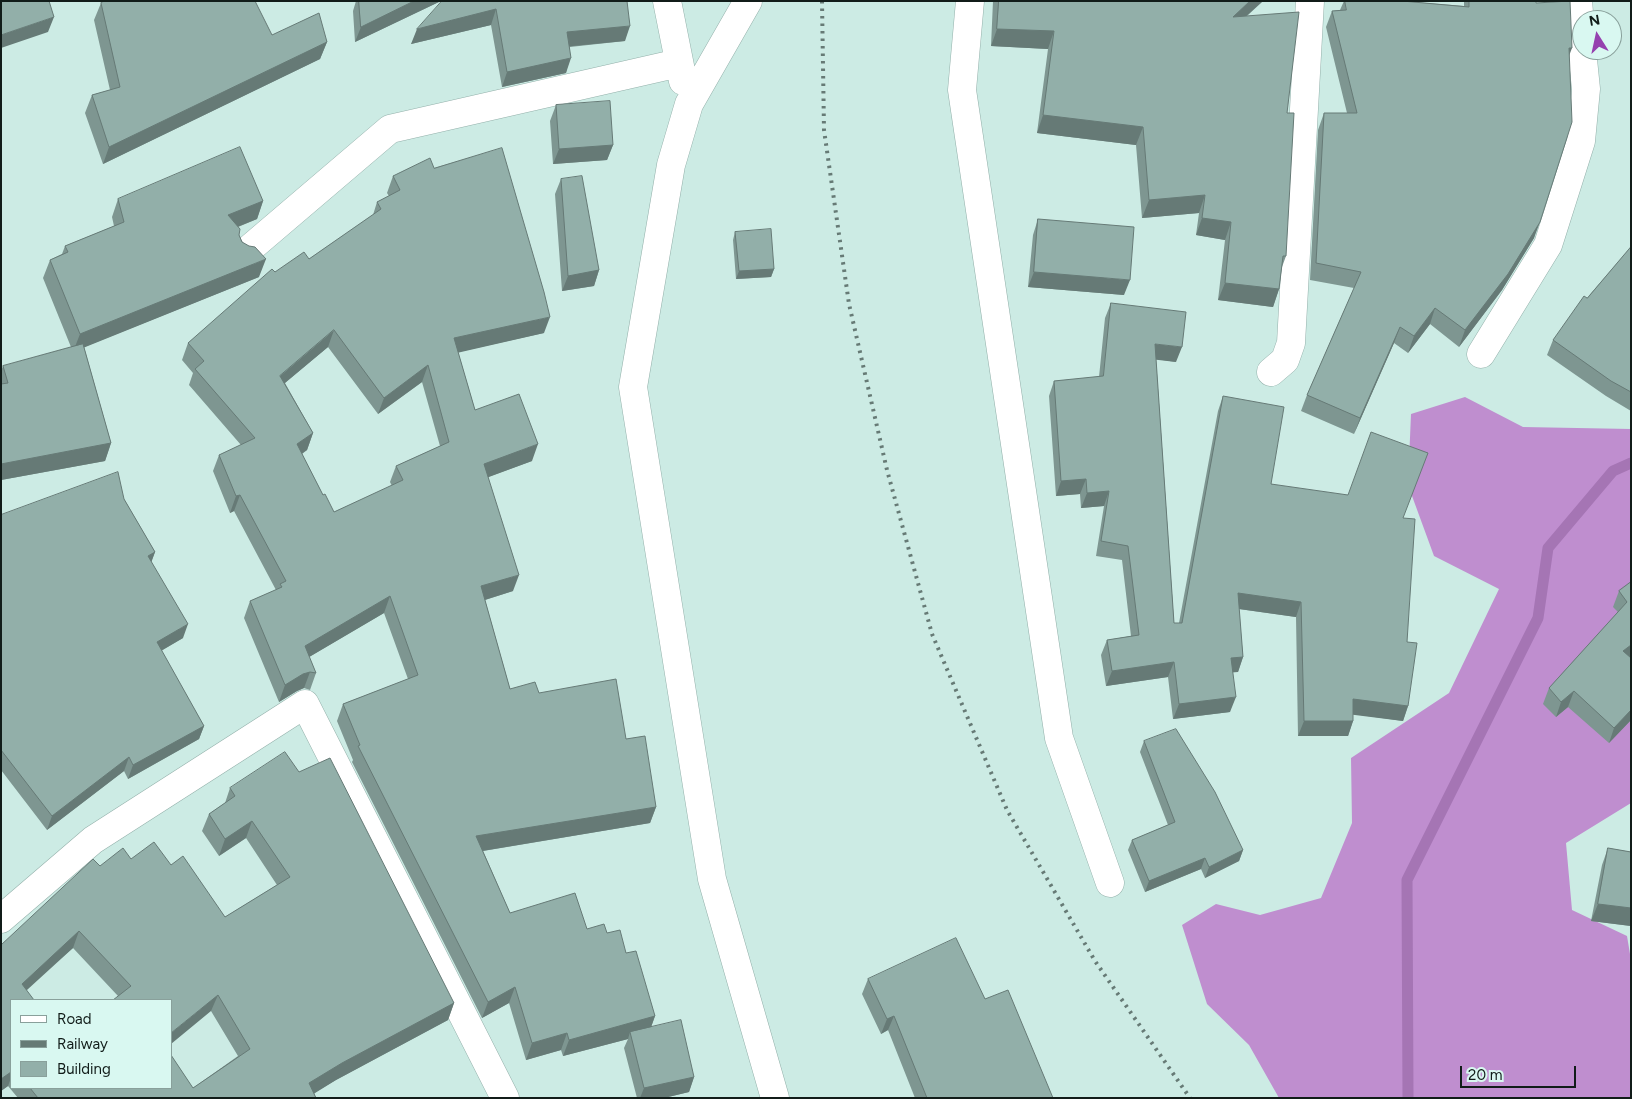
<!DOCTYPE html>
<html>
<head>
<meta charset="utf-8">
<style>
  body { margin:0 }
  #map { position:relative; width:1632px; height:1099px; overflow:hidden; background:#ccebe4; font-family:Figtree,sans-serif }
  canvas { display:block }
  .frame { position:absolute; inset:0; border:2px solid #111c19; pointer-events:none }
  .legend { position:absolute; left:10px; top:999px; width:162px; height:90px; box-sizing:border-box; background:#d9f8f1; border:1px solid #89a09b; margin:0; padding:6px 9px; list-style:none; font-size:15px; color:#111c19 }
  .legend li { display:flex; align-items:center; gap:10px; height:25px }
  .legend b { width:25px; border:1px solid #89a09b }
  .north { position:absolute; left:1572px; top:10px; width:50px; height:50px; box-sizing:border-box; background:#d9f8f1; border:1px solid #89a09b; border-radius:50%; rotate:350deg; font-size:14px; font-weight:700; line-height:20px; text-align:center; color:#111c19 }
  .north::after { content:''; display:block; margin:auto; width:18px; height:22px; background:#9541af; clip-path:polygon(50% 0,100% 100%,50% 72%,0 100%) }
  .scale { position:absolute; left:1460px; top:1066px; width:116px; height:22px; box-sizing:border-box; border:2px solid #111c19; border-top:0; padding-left:6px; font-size:15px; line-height:18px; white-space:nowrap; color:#111c19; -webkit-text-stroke:4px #d9f8f1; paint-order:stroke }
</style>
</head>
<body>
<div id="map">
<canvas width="1632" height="1099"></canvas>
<div class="frame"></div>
<ul class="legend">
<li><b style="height:6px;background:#fff"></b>Road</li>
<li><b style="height:6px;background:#667a75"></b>Railway</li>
<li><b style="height:14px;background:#92afa9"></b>Building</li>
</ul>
<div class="north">N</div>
<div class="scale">20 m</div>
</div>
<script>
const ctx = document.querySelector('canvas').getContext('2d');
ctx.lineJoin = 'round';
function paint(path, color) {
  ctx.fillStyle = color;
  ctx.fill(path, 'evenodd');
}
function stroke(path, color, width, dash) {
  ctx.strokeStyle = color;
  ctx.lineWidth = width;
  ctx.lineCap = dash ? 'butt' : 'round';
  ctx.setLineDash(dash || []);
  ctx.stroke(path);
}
paint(new Path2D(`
  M1465 397 1523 427 1631 429V803L1566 843 1572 910 1627 936 1631 960V1098H1279L1249 1045 1207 1004 1182 925 1216 904 1260 915 1321 898 1352 823 1351 758 1449 693 1499 589 1434 556 1408 485 1411 414Z`), '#bf8ecf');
stroke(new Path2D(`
  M1408 1098 1407 880 1538 618 1548 548 1613 471 1631 463`), '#a575b4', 11);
const minor = new Path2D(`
  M667 1 683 81
  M748 1 689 104 671 165 633 387 712 879 775 1098
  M970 1 962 90 1059 738 1110 883
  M1578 1 1582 47
  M248 250 390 129 679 63
  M1481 354 1548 245 1581 141 1586 89 1582 50
  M1271 372 1285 360 1291 343 1310 1
  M1 919 93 840 305 704 505 1098`);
stroke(minor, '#93b0aa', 29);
stroke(minor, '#fff', 28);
stroke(new Path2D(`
  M822 1 824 130 849 304 887 470 932 634 1007 810 1095 961 1190 1098`), '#667a75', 4, [2.5, 5]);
paint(new Path2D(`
  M356 1H441L355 42 353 11Z
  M442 1H627L625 41 570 47 566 73 502 87 491 25 411 44Z
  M993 1H1263L1247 16 1287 113 1286 256 1282 267 1279 289 1273 307 1218 300 1225 240 1196 235 1199 213 1142 218 1136 145 1037 133 1048 49 991 46Z
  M1344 1H1402L1464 6V1H1536V3L1569 56 1534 238 1502 290 1459 347 1430 324 1408 353 1394 343 1354 434 1301 411 1307 395 1354 288 1310 280 1318 130 1324 113H1347L1326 27 1332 11 1340 10Z
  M101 3 272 35 327 42 320 59 103 164 85 113 92 95 110 90 94 20Z
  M556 105 613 145 607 160 553 164 550 121Z
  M434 168 544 333 458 352 475 410 532 461 488 477 513 591 485 600 510 689 539 693 626 739 656 807 650 823 483 851 510 913 607 933 626 953 655 1016 651 1027 694 1077 689 1092 664 1098H637L624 1048 628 1039 563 1056 561 1050 526 1060 509 1003 482 1018 352 762 353 760 337 721 343 704 408 679 384 613 309 657 316 673 310 690 304 688 297 691 279 702 244 618 250 601 276 590 234 511 230 513 213 471 219 455 241 445 189 385 193 373 182 360 188 343 275 272 309 259 373 215 377 202 389 196 387 193 393 176ZM328 347 378 414 422 382 440 446 396 466 390 482 392 486 334 512 323 495 302 454 307 450 313 433 285 383Z
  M561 179 599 270 594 286 562 291 555 194Z
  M118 199 263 201 257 219 238 227 239 235 259 277 84 347 111 443 105 461 1 480V371L3 366 71 347 43 278 50 260 62 254 65 246 114 226 112 217Z
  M1038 219 1124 295 1028 287 1033 235Z
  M735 232 774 269 771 277 736 279 733 240Z
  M1631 247V411L1606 396 1547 355 1553 340 1587 298Z
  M1111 303 1176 362 1156 359 1174 623H1179L1218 411 1223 396 1271 484 1403 518 1407 642 1408 706 1403 721 1353 714V721L1348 736H1298L1296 617 1239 609 1243 657 1238 672H1233L1230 712 1173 719 1168 677 1106 686 1101 655 1107 640 1131 636 1122 560 1096 556 1104 506 1081 508 1080 494 1056 496 1049 396 1054 381 1099 377 1105 318Z
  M124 499 155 552 151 562 183 638 161 651 204 726 199 739 128 779 124 771 47 830 1 770V515Z
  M1631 582V656L1630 657 1631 720 1609 743 1568 707 1556 717 1543 704 1549 688 1618 612 1613 607 1619 591Z
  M1144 741 1243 850 1239 861 1205 878 1201 869 1145 892 1128 850 1132 840 1168 825 1140 752Z
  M230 788 454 1003 448 1020 336 1080 314 1093 316 1098H18L8 1086 1 1091V945L100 866 131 859 171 865 225 917 277 885 246 838 219 856 202 831 209 814 225 803ZM73 948 118 996 211 1011 238 1056 193 1088H11V1000Z
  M1608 848 1631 852V926L1591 921 1602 865Z
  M868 979 985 999 1053 1098H915L888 1030 881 1034 862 994Z`), '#7e9691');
paint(new Path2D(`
  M414 1H441L355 42 361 27Z
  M1250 1H1263L1226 34 1233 17Z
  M496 9 491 25 411 44 417 29Z
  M54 17 48 32 1 48V35Z
  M630 26 625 41 562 47 567 32Z
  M997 29 1054 31 1048 49 991 46Z
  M327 42 320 59 103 164 109 147Z
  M1569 48H1572L1566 64Z
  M571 58 566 73 502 87 507 72Z
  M1043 115 1143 127 1136 145 1037 133Z
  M613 145 607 160 553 164 559 149Z
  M1205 195 1199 213 1142 218 1149 200Z
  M263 201 257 219 222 233 228 215Z
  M1202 218 1231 222 1225 240 1196 235Z
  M1540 222 1534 238 1502 290 1459 347 1465 330Z
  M266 259 259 277 73 352 80 334Z
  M774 269 771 277 736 279 739 271Z
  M599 270 594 286 562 291 568 276Z
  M1034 272 1130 280 1124 295 1028 287Z
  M1225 283 1279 289 1273 307 1218 300Z
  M1435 308 1430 324 1408 353 1414 336Z
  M550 317 544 333 448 355 454 338Z
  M1400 327 1394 343 1354 434 1360 418Z
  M334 330 328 347 274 392 280 376Z
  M1155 344 1182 347 1176 362 1150 359Z
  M428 365 422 382 378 414 384 398Z
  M313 433 307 450 291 461 297 444Z
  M111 443 105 461 1 480V464Z
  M538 444 532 461 478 481 484 464Z
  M1086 479 1080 494 1056 496 1061 481Z
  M1109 491 1104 506 1081 508 1087 493Z
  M240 495 234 511 230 513 236 496Z
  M155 552 150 566 148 556Z
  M519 575 513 591 475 603 481 586Z
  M1238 593 1301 602 1296 617 1232 608Z
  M390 596 384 613 299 663 305 646Z
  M188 624 183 638 152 656 157 642Z
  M1631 645V656L1618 666 1623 651Z
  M1243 657 1238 672 1225 673 1231 658Z
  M1174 662 1168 677 1106 686 1112 671Z
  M310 672 304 688 297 691 279 702 285 685 303 674Z
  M1574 691 1568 707 1556 717 1561 702Z
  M1236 697 1230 712 1173 719 1179 704Z
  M1353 699 1408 706 1403 721 1347 714Z
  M1631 710V720L1609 743 1614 728Z
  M1304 721H1353L1348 736H1298Z
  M204 726 199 739 128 779 133 765Z
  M129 757 124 771 47 830 52 816Z
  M656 807 650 823 470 853 476 836Z
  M252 821 246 838 219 856 225 839Z
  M1243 850 1239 861 1205 878 1209 867Z
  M1205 858 1201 869 1145 892 1149 881Z
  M1598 904 1631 908V926L1591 921Z
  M79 931 73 948 16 1000 22 984Z
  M515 987 509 1003 482 1018 488 1002Z
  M218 995 211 1011 171 1044V1033Z
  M454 1003 448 1020 336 1080 307 1098 309 1083 342 1063Z
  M655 1016 649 1033 630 1032 628 1039 563 1056 569 1040Z
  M894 1016 888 1030 881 1034 887 1019Z
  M567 1033 561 1050 526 1060 532 1043Z
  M11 1072V1078L8 1086 1 1091V1079Z
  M694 1077 689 1092 664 1098H640L644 1088Z`), '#667a76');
const building = new Path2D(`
  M1 1H49L54 17 1 35Z
  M105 1H255L272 35 319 13 327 42 109 147 92 95 120 87 101 3Z
  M359 1H414L361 27Z
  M442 1H627L630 26 567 32 571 58 507 72 496 9 417 29Z
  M999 1H1250L1233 17 1299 12 1287 113H1294L1286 256H1283L1279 289 1225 283 1231 222 1202 218 1205 195 1149 200 1143 127 1043 115 1054 31 997 29Z
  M1345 1H1402L1469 7V1H1536V3L1570 1 1572 48H1569L1572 122 1540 222 1508 274 1465 330 1435 308 1414 336 1400 327 1360 418 1307 395 1361 272 1316 263 1324 113H1357L1332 11 1346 10Z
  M610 101 613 145 559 149 556 105Z
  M240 147 263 201 228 215 240 229 239 235 242 242 249 246 255 247 266 259 80 334 50 260 68 252 65 246 124 222 118 199Z
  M502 148 544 292 550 317 454 338 475 410 519 394 538 444 484 464 519 575 481 586 510 689 535 682 539 693 616 679 626 739 645 736 656 807 476 836 510 913 575 893 587 929 604 924 607 933 620 930 626 953 636 951 655 1016 569 1040 567 1033 532 1043 515 987 488 1002 358 746 360 745 343 704 418 675 390 596 305 646 316 673 310 672 303 674 285 685 250 601 282 587 280 584 286 581 240 495 236 496 219 455 255 438 195 369 204 361 188 343 272 269 275 272 304 252 309 259 381 209 377 202 400 190 393 176 430 158 434 168ZM334 330 384 398 428 365 449 442 396 466 403 480 334 512 325 494 323 495 297 444 313 433 280 376Z
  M582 176 599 270 568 276 561 179Z
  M1038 219 1134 227 1130 280 1034 272Z
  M771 229 774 269 739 271 735 232Z
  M1631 247V392L1611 381 1553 340 1584 296 1587 298Z
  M1111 303 1186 312 1182 347 1155 344 1174 623H1182L1223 396 1284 407 1271 484 1348 495 1371 432 1428 453 1403 518 1415 519 1407 642 1417 643 1408 706 1353 699V721H1304L1301 602 1238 593 1243 657 1231 658 1236 697 1179 704 1174 662 1112 671 1107 640 1139 635 1128 546 1101 541 1109 491 1087 493 1086 479 1061 481 1054 381 1103 376Z
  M83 344 111 443 1 464V384L8 383 3 366Z
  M118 472 124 499 155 552 148 556 188 624 157 642 204 726 133 765 129 757 52 816 1 750V515Z
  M1631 582V645L1623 651 1631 658V710L1614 728 1574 691 1561 702 1549 688 1627 602 1619 591Z
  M1176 729 1215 792 1243 850 1209 867 1205 858 1149 881 1132 840 1175 822 1144 741Z
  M285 752 299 772 330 758 454 1003 342 1063 309 1083 316 1098H38L30 1088H171V1055L193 1088 250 1049 218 995 171 1033V1000H113L131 986 79 931 22 984 34 1000H11V1072L1 1079V945L93 859 100 866 123 848 131 859 154 842 171 865 183 856 225 917 290 877 252 821 225 839 209 814 235 796 230 788Z
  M1608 848 1631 852V908L1598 904Z
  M956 938 985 999 1008 990 1053 1098H927L894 1016 887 1019 868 979Z
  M681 1020 694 1077 644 1088 630 1032Z`);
paint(building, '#92afa9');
stroke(building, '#667a76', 1);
</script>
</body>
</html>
